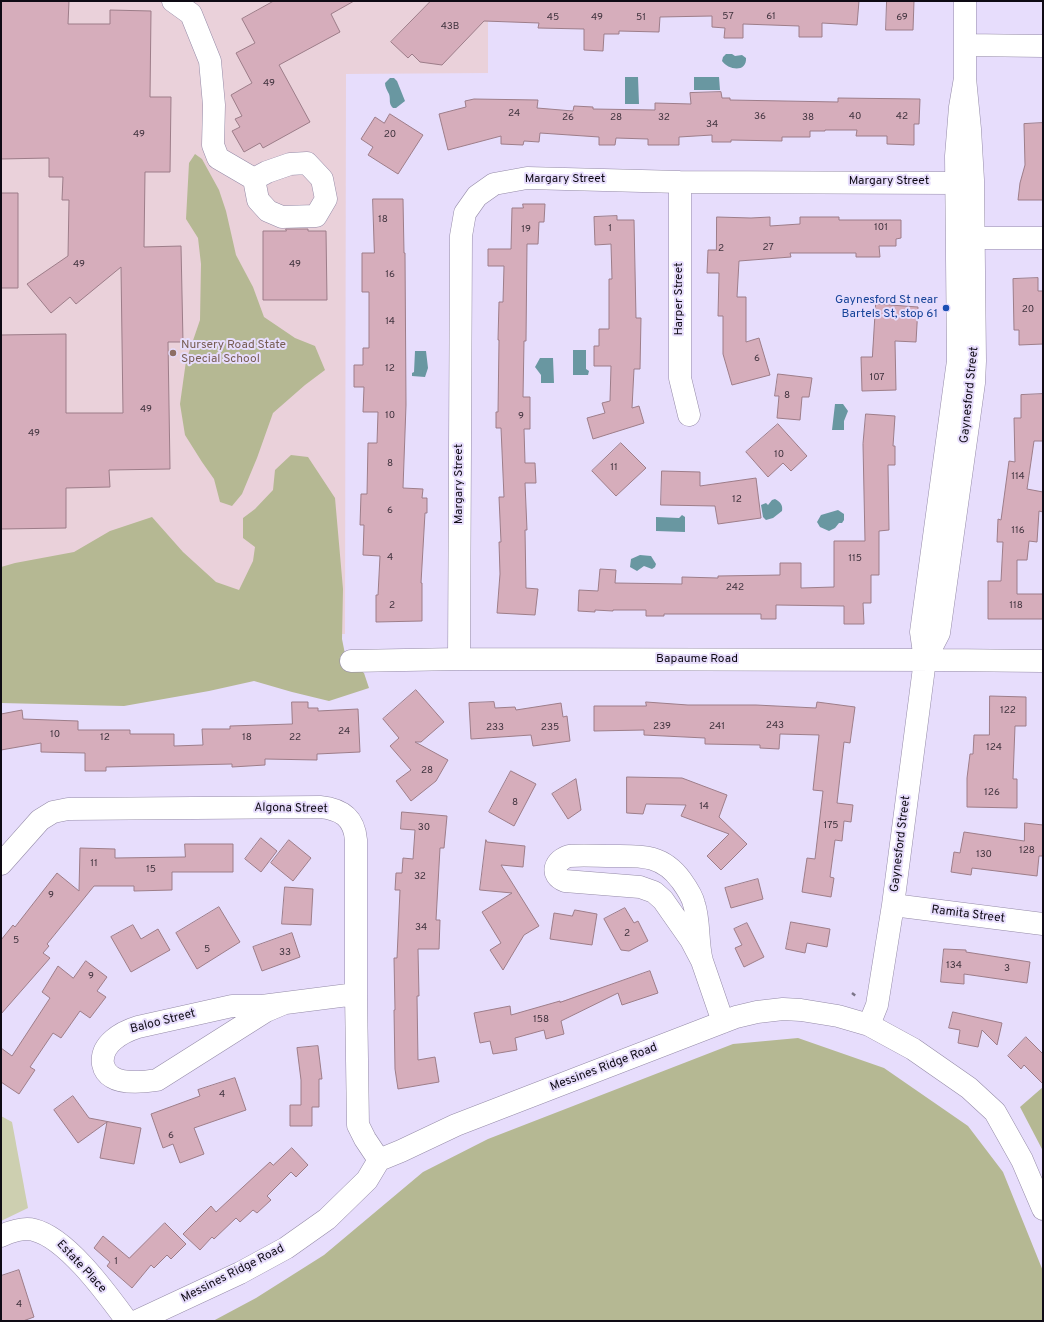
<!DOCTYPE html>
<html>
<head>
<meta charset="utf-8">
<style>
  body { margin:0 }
  #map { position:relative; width:1044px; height:1322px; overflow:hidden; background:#e7ddfc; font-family:Overpass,sans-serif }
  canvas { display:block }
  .frame { position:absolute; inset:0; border:2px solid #0e0a14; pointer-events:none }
</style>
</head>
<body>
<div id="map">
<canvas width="1044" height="1322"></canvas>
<div class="frame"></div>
</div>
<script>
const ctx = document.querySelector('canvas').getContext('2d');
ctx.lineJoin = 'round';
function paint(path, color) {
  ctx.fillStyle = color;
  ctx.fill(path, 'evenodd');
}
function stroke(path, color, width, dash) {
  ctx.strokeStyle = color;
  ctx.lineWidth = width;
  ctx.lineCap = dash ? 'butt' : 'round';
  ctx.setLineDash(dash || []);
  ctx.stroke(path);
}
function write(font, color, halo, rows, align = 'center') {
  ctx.font = font + ' Overpass,sans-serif';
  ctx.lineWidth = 4;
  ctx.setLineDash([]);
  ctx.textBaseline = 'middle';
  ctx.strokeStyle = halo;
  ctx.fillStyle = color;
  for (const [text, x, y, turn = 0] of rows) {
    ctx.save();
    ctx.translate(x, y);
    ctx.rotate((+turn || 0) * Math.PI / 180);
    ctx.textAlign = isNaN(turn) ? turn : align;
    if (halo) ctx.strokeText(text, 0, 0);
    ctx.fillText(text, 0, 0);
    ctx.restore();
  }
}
paint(new Path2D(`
  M1 1H488V73L346 74 345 634 1 632Z`), '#ead1da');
paint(new Path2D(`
  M1 1116 12 1122 28 1208 1 1221Z`), '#cdcfb0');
paint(new Path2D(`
  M195 154 202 159 219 190 226 211 236 255 253 287 264 317 295 338 315 346 325 370 305 385 273 413 257 458 242 494 232 506 220 502 214 479 202 462 185 435 180 404 186 361 200 320 201 264 198 238 186 219 189 163Z
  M291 455 308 457 335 498 343 589 342 639 346 659 364 673 369 688 329 701 292 692 254 681 209 691 124 706 1 703V567L15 563 74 552 110 531 152 517 183 552 216 582 239 590 253 561 255 547 243 538V518L255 509 273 490 275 470Z
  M798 1038 884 1068 968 1126 1003 1172 1043 1271V1321H213L256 1298 324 1255 423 1172 488 1139 733 1044Z
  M1043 1087V1151L1020 1107Z`), '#b5b893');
paint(new Path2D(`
  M726 54H732L735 56 742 55 746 58C747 73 728 70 722 61L723 57Z
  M625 77H638L639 104H625Z
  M694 77H719L720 90H694Z
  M390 78H394L397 81 405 101 396 108H393C388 103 391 100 389 94 387 90 385 87 385 83Z
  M573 350H586V369L589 371 588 375H573Z
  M415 351H426L428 368 425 377 412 376V373L414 372Z
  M540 358H553L554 383H541V375L535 367Z
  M835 404H843L848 411 844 421V430H832Z
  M775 499C781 502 783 506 782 511L773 518 766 520 763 517 761 505 766 503 768 505 772 500Z
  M838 510 844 514V520L842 523H839L835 528 829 531 820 527 817 522 821 515Z
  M682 515 685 517V532L656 531V517L679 518Z
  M640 555 651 556 656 564 655 567 652 569 644 566 637 571 630 567 631 559Z`), '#6997a1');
const building = new Path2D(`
  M1 1H69L68 24H110V10L151 11 150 97H171L170 172H145L144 247 181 246 183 342H168L170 469 109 470 110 487 66 488V528L1 529V335L66 334V413H123L121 267 76 304 70 297 51 313 27 284 68 256 69 200H62L63 177H49V158L1 159Z
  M274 1H354L331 14 340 32 279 65 310 122 263 148 260 143 244 152 232 131 240 127 235 119 242 116 231 95 252 83 236 53 255 43 242 19Z
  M431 1H859L857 25 822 23V37H799V26L743 24V38H724L725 28 712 27V16L660 17 659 32 619 31V34H604L603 51 584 50V29L538 28 539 23 484 21 442 65 420 62 412 54 408 58 391 42Z
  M887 1H914L913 30H886Z
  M721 92 722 98H730V100L838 102V98L920 99 919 124H914V145L887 144V136H856L857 130H825V131H810V137H782V141L731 140V142H712V135L679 137V145H648V139L616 138 615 145H599V137L540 133 539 142 524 141 523 145 501 144V136L448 150 439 114 466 107 465 101 474 99 538 100 537 108 573 111 574 106 593 107V109L655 110V103L691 104 690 93Z
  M390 114 423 135 398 174 368 155 373 147 361 139 375 117 384 123Z
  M1043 123V200H1018L1020 183 1025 165 1024 124Z
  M1 193H18V288H1Z
  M373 199H403L404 253H405L406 405 403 488 423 489 422 498H427V513H425L421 583H422V621L376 622V595H378L380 556 363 555 364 525H360L361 494H367L368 443H377L378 412H363L364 387H354V365H363V348H369V292H362V253H374Z
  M523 204H545L544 222H539L538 244H527L526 341H524L523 397H530V429H524L525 463H535L536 483H525L527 530H525L526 588 538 589 535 615 497 613 500 574 499 542H501L499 497H504L501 428H496V412H498L499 340H498L499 302H503L504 266H488V249H511L512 208H523Z
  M617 216V220H634L636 318H641L640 369H634L632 408 639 406 644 423 593 439 587 418 605 413 602 403 610 401 611 366H594V346H599V329H609V279H612L611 244 595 245 594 217Z
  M717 217 751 218 770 217V226L800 224V217H839V220H901V238L896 239V246H879L880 257H856V253H790L791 257 739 261 737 297H746V342L759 338 770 375 732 385 723 354V316H718L719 273H707L708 250H716Z
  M286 229H308V231H326L327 300H263V231H286Z
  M1038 278V291H1043V344L1019 345V330H1014L1013 279Z
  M876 304 918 307 916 342 895 341 896 390 862 391 861 357H872Z
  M778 374 812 378 809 397H802L800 420 777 418 779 396H775Z
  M1043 394V441H1034L1027 489 1043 492V512L1039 511 1037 542 1029 541 1027 560H1017V594H1043V619H988V581H1001L1003 542H997L998 519 1001 520 1009 461 1015 462 1014 418H1021V395Z
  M866 414 895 416 893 446H895V465H888L889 530 879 531V575H871V603H863L864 624H844V606L776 605V619H761V614H664V616H646V610H613V611L595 610V612L578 611 579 590 598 591 600 569 616 570 615 583 682 584V577L718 578V576L780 575V563H801V588L834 587V541H865L863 444Z
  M778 424 807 456 791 471 783 463 768 477 746 452Z
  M621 443 646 468 616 496 592 471Z
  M662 471 700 472V486L756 478 761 518 718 524 715 506 661 505Z
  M416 690 444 722 421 742H415L448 760 436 781 411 801 396 781 411 770 390 746 399 738 383 719Z
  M990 696 1026 697V726H1015L1013 779H1017V808L967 807V778L970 754H973L974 735H989Z
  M292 702H308V708H318V711L358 709 360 752 317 754V760L265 759V765L232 767V764L106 767V771H85V753L41 752V743L1 750V714L22 710 23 719 78 721V730H130V734H174V746L203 745 202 729H230V726L292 724Z
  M494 702 495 708 515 707 516 710 561 703 563 717 567 716 570 741 533 746 531 735 471 739 469 703Z
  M646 702 688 705H756L816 708 817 702 855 707 850 743 844 742 837 803 853 805 851 822 844 821 842 841 835 840 830 877 834 878 831 897 802 892 807 858 815 859 823 791 813 790 819 735 780 734 779 749 760 748V745L705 744V738L644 735V730L594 731V706H646Z
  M511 771 536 784 514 826 489 812Z
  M627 777 682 778 727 795 719 817 747 844 721 870 707 856 729 834 681 816 686 805 646 804 643 814 627 813Z
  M576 779 581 810 568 819 552 794Z
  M402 812 447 816 444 848H440L436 920H440L439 949H418L419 996H417L418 1060 435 1057 439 1082 398 1089 395 1069 394 1010H395L394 958H397L400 890H395L396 873H402L403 858 413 859 415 830 401 829Z
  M1025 823 1043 825V856H1039L1037 876 972 868 971 875 951 872 954 852 960 853 964 832 1024 841Z
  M261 838 277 851 261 872 245 859Z
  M289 840 311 858 293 881 271 863Z
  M486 840 487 842 525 846 523 867 501 865 539 926 524 935 503 970 490 950 501 943 482 912 512 893 480 890Z
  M185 844H233V872H172V890L134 891V886H94L47 944 49 946 43 953 50 958 1 1014V940L13 925 15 927 57 873 79 891 80 848 115 849V858L185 857Z
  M758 879 763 899 731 908 725 888Z
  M285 887 313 889 311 925 282 924Z
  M219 907 240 942 197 969 176 933Z
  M625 908 634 923 638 921 648 941 629 951 621 950 604 919Z
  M575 910 597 914 592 945 550 939 554 913 572 916Z
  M791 922 830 929 827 947 807 943 805 953 786 949Z
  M747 923 764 957 744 967 735 948 742 945 734 929Z
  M133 925 141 939 158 929 170 950 131 972 111 937Z
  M292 933 300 957 262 971 253 947Z
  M944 949 966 950V952L1030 962 1027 983 964 974V984L941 982Z
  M86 961 107 977 97 991 106 997 90 1018 80 1011 61 1038 53 1033 30 1067 35 1070 19 1094 1 1082V1048L12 1056 50 998 42 992 58 966 73 978Z
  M650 971 658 993 622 1005 618 993 561 1021 564 1034 546 1039 544 1030 515 1038 517 1050 493 1054 490 1041 480 1043 474 1013 510 1006 511 1015 560 1001V1002Z
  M953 1012 1002 1023 997 1045 982 1030 978 1047 958 1043 960 1030 949 1028Z
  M1026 1037 1043 1054V1084L1024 1065 1021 1069 1008 1056Z
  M318 1046 322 1079H319V1107H312V1126H290V1105H301V1080L297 1048Z
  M235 1078 246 1110 194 1128 204 1154 180 1163 173 1144 163 1148 151 1114 200 1096 198 1090Z
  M73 1096 89 1118 141 1128 134 1164 100 1158 107 1122 78 1143 54 1110Z
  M292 1148 308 1165 296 1177 291 1172 267 1196 271 1200 257 1213 253 1210 240 1222 236 1218 214 1239 212 1237 200 1250 183 1234 211 1206 216 1212 270 1162 273 1165Z
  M165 1223 186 1244 171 1259 167 1255 154 1268 151 1265 132 1288 107 1266 110 1262 94 1248 103 1236 129 1258Z
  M19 1270 34 1317 23 1321H1V1276Z`);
paint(building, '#d6adbb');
stroke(building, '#9d7d89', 1);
const minor = new Path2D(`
  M173 1 191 14 210 61 214 105 213 145 218 158 254 179 258 200 268 211 282 217 316 216 326 199 322 179 307 163 290 164 267 172 254 179
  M966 45 1043 46
  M680 182V378L689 415
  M974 238H1043
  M459 659 461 236 465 213 477 196 494 184 527 178 680 182 956 183
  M925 660 939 633 974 383 975 361 973 180 970 129 965 78V1
  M351 661 459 659 942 660 1042 661
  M1 864 40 820 53 812 68 809 320 807C341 809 354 817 356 840V994L358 1125 365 1139 379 1160
  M893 905 1043 924
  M702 961C697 943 700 922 694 904 692 895 686 887 681 880 662 854 641 856 612 856 598 856 583 855 569 856 555 860 549 875 565 881L640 887 654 892 663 900 691 940 702 961 723 1022
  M285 1003 266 1011 157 1080C144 1082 123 1084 112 1077 107 1074 104 1069 103 1064 100 1044 122 1032 138 1027L232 1006H262L356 994
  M869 1025 877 1005 893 905 925 660 921 632 956 375 958 361 956 156 960 107 965 78
  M1 1236C9 1232 24 1227 34 1230 67 1238 107 1294 127 1321
  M137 1321 240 1273 286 1248 327 1219 367 1180 379 1160 401 1151 456 1125 723 1022 736 1017 757 1012 783 1009 801 1010 838 1016 869 1025 913 1049 969 1088 995 1112 1022 1160 1043 1209`);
stroke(minor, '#948aa7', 23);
stroke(new Path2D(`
  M852 993 856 996`), '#7b7488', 2.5, [4, 2]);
stroke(minor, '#fff', 22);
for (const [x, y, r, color] of [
  [946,308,4,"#1a4fb4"],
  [173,353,4,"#8d6e63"]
]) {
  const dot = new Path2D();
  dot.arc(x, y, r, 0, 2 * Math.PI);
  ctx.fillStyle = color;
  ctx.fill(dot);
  stroke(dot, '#e7ddfc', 1.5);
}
write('10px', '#40333e', null, [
  ["57",728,17],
  ["61",771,17],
  ["45",553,18],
  ["49",597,18],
  ["51",641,18],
  ["69",902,18],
  ["43B",450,27],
  ["49",269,84],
  ["24",514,114],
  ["36",760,117],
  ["40",855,117],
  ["42",902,117],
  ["26",568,118],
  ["28",616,118],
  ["32",664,118],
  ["38",808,118],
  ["34",712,125],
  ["49",139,135],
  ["20",390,135],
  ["18",383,220],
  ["101",881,228],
  ["1",610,229],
  ["19",526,230],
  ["27",768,248],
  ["2",721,249],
  ["49",79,265],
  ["49",295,265],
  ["16",390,275],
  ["20",1028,310],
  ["14",390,322],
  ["6",757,359],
  ["12",390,369],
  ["107",877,378],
  ["8",787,396],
  ["49",146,410],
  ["10",390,416],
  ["9",521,417],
  ["49",34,434],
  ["10",779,455],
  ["8",390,464],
  ["11",614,468],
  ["114",1018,477],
  ["12",737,500],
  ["6",390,511],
  ["116",1018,531],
  ["4",390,558],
  ["115",855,559],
  ["242",735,588],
  ["2",392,606],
  ["118",1016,606],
  ["122",1008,711],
  ["243",775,726],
  ["239",662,727],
  ["241",717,727],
  ["233",495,728],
  ["235",550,728],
  ["24",344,732],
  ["10",55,735],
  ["12",105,738],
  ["18",247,738],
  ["22",295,738],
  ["124",994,748],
  ["28",427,771],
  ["126",992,793],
  ["8",515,803],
  ["14",704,807],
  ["175",831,826],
  ["30",424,828],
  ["128",1027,851],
  ["130",984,855],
  ["11",94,864],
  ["15",151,870],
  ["32",420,877],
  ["9",51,896],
  ["34",421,928],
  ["2",627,934],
  ["5",16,941],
  ["5",207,950],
  ["33",285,953],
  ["134",954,966],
  ["3",1007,969],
  ["9",91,977],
  ["158",541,1020],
  ["4",222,1095],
  ["6",171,1136],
  ["1",116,1262],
  ["4",19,1305]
]);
write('12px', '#0e0a14', '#e7ddfc', [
  ["Margary Street",565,180],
  ["Margary Street",889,182],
  ["Harper Street",680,299,-90],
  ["Gaynesford Street",970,395,-84],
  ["Margary Street",460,484,-90],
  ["Bapaume Road",697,660],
  ["Algona Street",291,809,1],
  ["Gaynesford Street",901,844,-83],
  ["Ramita Street",968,915,7],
  ["Baloo Street",163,1022,-14],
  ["Messines Ridge Road",604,1068,-21],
  ["Estate Place",81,1267,47],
  ["Messines Ridge Road",233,1274,-27]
]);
write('12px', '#164399', '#e7ddfc', [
  ["Gaynesford St near",938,301],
  ["Bartels St, stop 61",938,315]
], 'right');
write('12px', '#785e54', '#e7ddfc', [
  ["Nursery Road State",181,346],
  ["Special School",181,360]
], 'left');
</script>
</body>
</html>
